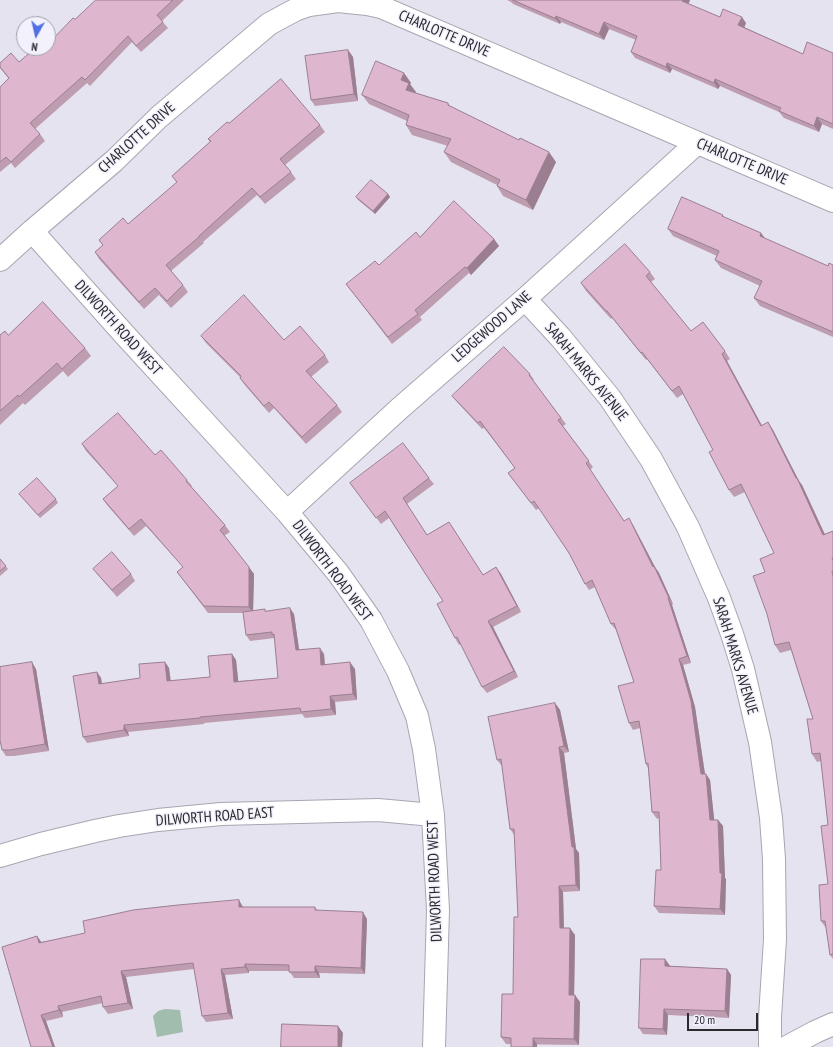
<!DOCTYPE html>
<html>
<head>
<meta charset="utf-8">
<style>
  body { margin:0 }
  #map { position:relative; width:833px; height:1047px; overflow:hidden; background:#e5e3ef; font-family:"PT Sans Narrow",sans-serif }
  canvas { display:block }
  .north { position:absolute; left:16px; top:16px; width:40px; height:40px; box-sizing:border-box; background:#f2f1fc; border:1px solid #a2a1a9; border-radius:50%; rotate:188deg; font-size:11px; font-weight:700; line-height:16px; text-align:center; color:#2a292d }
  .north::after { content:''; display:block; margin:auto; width:14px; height:18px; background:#5070e4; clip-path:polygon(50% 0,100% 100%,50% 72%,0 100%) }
  .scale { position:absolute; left:687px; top:1013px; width:71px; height:18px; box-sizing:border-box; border:2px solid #2a292d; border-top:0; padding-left:5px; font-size:12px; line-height:14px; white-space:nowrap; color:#2a292d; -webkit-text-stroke:3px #f2f1fc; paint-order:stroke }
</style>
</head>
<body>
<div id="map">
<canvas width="833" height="1047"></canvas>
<div class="north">N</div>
<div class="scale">20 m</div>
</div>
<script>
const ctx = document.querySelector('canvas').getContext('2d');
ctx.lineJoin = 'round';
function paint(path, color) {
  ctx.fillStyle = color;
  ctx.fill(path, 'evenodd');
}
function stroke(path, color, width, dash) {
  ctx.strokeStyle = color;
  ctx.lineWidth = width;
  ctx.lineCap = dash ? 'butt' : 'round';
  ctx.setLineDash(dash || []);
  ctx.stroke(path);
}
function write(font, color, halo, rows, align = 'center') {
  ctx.font = font + ' "PT Sans Narrow",sans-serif';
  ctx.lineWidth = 3;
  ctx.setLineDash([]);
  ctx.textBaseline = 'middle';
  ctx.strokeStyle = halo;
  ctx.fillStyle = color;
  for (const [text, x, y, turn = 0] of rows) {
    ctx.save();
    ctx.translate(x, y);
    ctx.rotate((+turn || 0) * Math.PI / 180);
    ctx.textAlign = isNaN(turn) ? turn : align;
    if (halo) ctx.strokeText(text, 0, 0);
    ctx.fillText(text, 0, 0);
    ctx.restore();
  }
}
paint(new Path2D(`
  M165 1009 180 1010 183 1032 157 1037 153 1016 158 1011Z`), '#a1bdad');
const minor = new Path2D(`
  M32 231 124 334 287 512 338 573 350 590 371 620 398 671 417 716 424 749 433 815 438 910 434 1047
  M0 260 32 231 114 161 159 117 269 24 295 10 309 5 338 1 367 4 381 7 833 201
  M525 299 561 338 610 398 651 459 688 527 719 598 732 634 743 669 760 742 771 818 774 859 775 939 770 1017V1047
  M287 512 399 409 525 299 697 143
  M0 856 41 844 95 831 119 826 158 820 221 814 378 810 433 815
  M787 1047 815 1032 833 1024`);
stroke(minor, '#a8a6b1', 24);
stroke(minor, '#fff', 22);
paint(new Path2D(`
  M96 0H184L162 21 168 28 141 52 132 42 90 86 87 83 35 129 40 134 45 141 15 168 11 163 0 172V87L9 79 0 68V63L19 62 38 55Z
  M507 0H690L688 4 720 17 746 23 744 27 803 54 833 53V129L822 124 819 132 784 118 779 112 720 86 718 89 672 69 670 73 635 58 631 52 636 40 609 29 604 40 561 22 560 24 513 4 511 2Z
  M348 50 353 57 358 101 315 106 311 100Z
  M404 73 411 83 410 84 416 93 448 103 450 106 556 162 533 210 503 196 497 186V185L451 162 444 152 448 146 412 135 406 125 407 121 369 104 362 95Z
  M229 123 320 125 325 132 285 165 291 172 296 179 265 204 257 195 203 242 204 243 171 271 183 285 188 292 171 308 159 295 144 309 99 259 95 252 103 246 99 240 128 224 177 183 172 176 210 142 208 139Z
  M388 194 390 197 375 214 358 200 356 197Z
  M723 215 724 217 761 233 765 239 828 266 833 265V337L760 306 754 298 760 286 721 268 715 260 717 256 673 236 668 229Z
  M420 237 494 239 499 246 471 275 469 273 420 317 422 320 392 344 346 284 379 265Z
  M650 272 655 279 651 282 691 331 725 351 730 359 727 361 762 426 768 422 773 430 799 481 802 485 825 534 833 531V959L830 955 826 928 821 921 828 884V825L821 761 817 762 812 754 813 719 791 650 780 653 775 645 765 572 774 553 745 492 734 497 729 490 713 450 683 394 677 398 647 359 646 360 612 318 611 319 586 291 581 283Z
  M0 335H8L85 348 91 356 68 377 63 371 25 405 23 403 0 425Z
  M201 336 284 340 325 355 329 362 311 377 337 405 342 412 306 444 274 408 269 413 244 384 240 378V377L206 343Z
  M530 374 534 380 533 381 566 424 563 426 593 467 590 470 624 521 633 525 655 567 659 573 673 604 672 605 691 663 683 665 695 707 705 774H706L710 780 714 820H718L723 826 725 878 726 879 725 915 659 913 654 906 661 870 659 818 657 819 652 812 648 768 646 764 640 728 633 730 629 723 634 682 616 630 611 624 595 587 589 590 585 584 569 553 539 508 536 510 508 473 515 468 484 428 482 429 457 402 452 396Z
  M82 444 155 455 187 480 192 486 191 487 225 525 230 532 224 536 254 574 253 611H266L294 614 299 650 324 654 325 664 355 669 357 700 335 702 336 715 305 718 302 714 204 723V724L128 732 129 736 87 743 83 737 97 672 101 678 102 684 140 678 165 662 169 668 171 681 210 677 232 654 236 660 238 681 278 678 275 638 250 641 246 635 243 613H208L177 572 183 567 146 526 134 536 107 505 103 499 118 486 86 451Z
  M429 478 434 484 407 504 427 535 453 528 483 575 496 567 501 574 521 612 493 627 518 677 487 693 482 687 461 644 459 645 455 638 443 601 389 518 381 524 350 483Z
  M19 494 56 499 58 503 40 518Z
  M0 559 8 569 0 576Z
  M93 569 131 574 135 581 117 597 98 575Z
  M36 669 49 751 14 756H6L2 750Z
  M555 703 560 710 569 752 564 753 576 849 579 853 580 891 563 892 564 928 575 935 574 995 580 1002 579 1045 506 1044 501 1037 513 994 518 917 515 836 510 829 502 766 497 760Z
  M243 907H315L317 910 367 919 365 974 319 973 320 978H294L289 971H249V973L225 975 233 1019 206 1022 202 1016 194 969 126 977 133 1009 108 1014 103 1007V1003L62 1012 63 1017 46 1021 55 1047H31L37 936 41 942Z
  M665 959 670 966 727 969 731 975 729 1018 668 1015 667 1035 643 1034 639 1028Z`), '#bf9db0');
paint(new Path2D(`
  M683 0H690L687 8 682 1Z
  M556 16 561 22 560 24 555 18Z
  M742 17 746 23 743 31 738 25Z
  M604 22 609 29 604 40 599 34Z
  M348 50 353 57 358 101 354 94Z
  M667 63 672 69 670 73 666 67Z
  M404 73 411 83 410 84 416 92 413 99 406 90 401 80Z
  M715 79 720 86 718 89 714 83Z
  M817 117 822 124 819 132 814 126Z
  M549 152 556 162 533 210 526 200Z
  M388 194 390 197 375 214 373 211Z
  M761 233 767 241 760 236Z
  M494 239 499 246 471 275 467 268Z
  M722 354 727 361 766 433 761 426Z
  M768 422 773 430 799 481 802 485 828 542 823 535Z
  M629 518 633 525 655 567 659 573 673 604 669 598Z
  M249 567 254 574 253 613 249 607Z
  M496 567 501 574 521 612 517 606Z
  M668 598 672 605 691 663 687 656Z
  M290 608 294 614 300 656 296 650Z
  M488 621 493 627 518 677 514 671Z
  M320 648 324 654 325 671 321 665Z
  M232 654 236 660 239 688 234 682Z
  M679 659 683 665 695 707 706 781 701 774Z
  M32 662 36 669 49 751 45 744Z
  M165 662 169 668 171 688 167 681Z
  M350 662 355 669 357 700 353 694Z
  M97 672 101 678 103 691 99 684Z
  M330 696 335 702 336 715 331 709Z
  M555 703 560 710 569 752 564 746Z
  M124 725 128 732 129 736 124 730Z
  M559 747 564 753 576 849 579 853 580 891 576 885 572 847Z
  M706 774 710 780 715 827 710 820Z
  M718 820 723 826 725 878 726 879 725 915 720 909V873Z
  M559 886 563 892 564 935 560 928Z
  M239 900 243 907 244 914 239 907Z
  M363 912 367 919 365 974 361 968Z
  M570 928 575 935 574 1002 569 995Z
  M37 936 42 943H39Z
  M665 959 670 966V973L665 966Z
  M245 964 249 971V973L245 967Z
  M315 966 319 973 320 978 315 972Z
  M221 969 225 975 233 1019 228 1013Z
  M727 969 731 975 729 1018 725 1011Z
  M121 971 126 977 133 1009 128 1003Z
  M575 995 580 1002 579 1045 574 1039Z
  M58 1006 62 1012 63 1017 59 1010Z
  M664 1009 668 1015 667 1035 663 1029Z
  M41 1015 46 1021 55 1047H53Z
  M338 1026 343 1033 342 1047H338Z
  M533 1038 537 1044V1047H533Z`), '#9b7f90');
const building = new Path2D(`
  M96 0H173L157 15 163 22 136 46 128 36 85 80 82 77 30 123 40 134 11 162 6 157 0 162V87L9 78 0 67V63L11 53 19 62 33 50 38 55 44 48H48V44L73 18 75 19Z
  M513 0H683L682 1 720 17 723 9 742 17 738 25 803 54 807 42 833 53V124L817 117 814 126 779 111 781 108 715 79 714 83 667 63 666 67 631 52 637 36 604 22 599 34 556 16 555 18Z
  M348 50 354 94 311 100 305 56Z
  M376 61 404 73 401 80 409 83 406 90 448 103V105L519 140 520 138 549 152 526 200 497 186 500 180 444 152 451 139 406 125 409 115 362 95Z
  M281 79 320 125 280 159 291 172 260 197 252 188 199 236V237L166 265 183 285 167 301 155 288 139 302 95 252 103 245 99 240 123 218 128 224 177 182 172 176 211 141 208 139 227 122 229 123Z
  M371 180 388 194 373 211 356 197Z
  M682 197 723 215 722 216 761 233 760 236 828 266 829 263 833 265V332L754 298 762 281 715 260 719 251 668 229Z
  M454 201 494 239 467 268 465 267 415 310 418 314 388 337 346 284 375 261 379 265 416 232 420 237Z
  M625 244 650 272 646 276 691 331 703 322 725 351 722 354 761 426 768 422 796 478H797L823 535 833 531V558H832L833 561V571H832L833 577V954L830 955 825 921H821L819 885 828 884 821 826 828 825 820 753 812 754 807 719H813L789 642 775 645 767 614 753 576 765 572 760 559 774 553 741 484 729 490 709 452 713 450 679 386 672 391 642 352 641 353 607 311H606L581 283Z
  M244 295 284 340 300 326 325 355 306 371 337 405 302 437 269 402 264 406 240 378 241 376 201 336Z
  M43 302 85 348 62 369 57 363 19 397 18 395 0 411V335L5 331 8 335Z
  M504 347 530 374 529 375 561 418 558 420 589 461 586 463 624 521 629 518 653 567 654 566 669 598H668L687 656 679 659 691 701 701 774H706L710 820H718L720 873H722L720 909 654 906 656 870H661L659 812H652L648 763 646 764 639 721 629 723 618 686 634 682 614 623 611 624 592 580 585 584 569 553 534 501 531 503 508 473 515 468 480 421 478 423 452 396Z
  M118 413 155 455 161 450 187 480 186 481 225 525 220 530 249 567V607L204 606 177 572 183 567 141 519 129 529 103 499 118 486 82 444Z
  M403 443 429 478 403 498 427 535 449 522 483 575 496 567 517 606 488 621 514 671 482 687 457 637 455 638 437 604 443 601 385 511 376 518 350 483Z
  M37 478 56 499 38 515 19 494Z
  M112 552 131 574 112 590 93 569Z
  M0 559 6 566 0 571Z
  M290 608 296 650 320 648 321 665 350 662 353 694 330 696 331 709 301 712 300 708 200 717V718L124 725V730L83 737 73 676 97 672 99 684 140 678 139 664 165 662 167 681 210 677 208 656 232 654 234 682 278 678 274 634 272 635V632L246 635 243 612 265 609V611Z
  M32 662 45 744 10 750H2L0 740V667Z
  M555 703 564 746 559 747 572 847H574L576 885 559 886 560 928H570L569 995H575L574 1039 533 1038V1047H511V1038L501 1037 502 994H513L514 917H518L514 829H510L501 759 497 760 488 717Z
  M239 900V907H315V910L363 912 361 968 315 966V972H289V965L245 964V967L221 969 228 1013 202 1016 193 963 121 971 128 1003 103 1007 101 996 58 1006 59 1010 41 1015 53 1047H31L2 947 37 936 39 943 85 933 83 921 133 910 178 905Z
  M641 959H665V966L727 969 725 1011 664 1009 663 1029 639 1028Z
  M282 1024 338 1026V1047H281Z`);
paint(building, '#deb6cd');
stroke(building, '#9b7f90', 1);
write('15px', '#2a292d', '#f2f1fc', [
  ["CHARLOTTE DRIVE",444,34,23],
  ["CHARLOTTE DRIVE",137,138,-42],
  ["CHARLOTTE DRIVE",742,162,23],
  ["LEDGEWOOD LANE",492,327,-41],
  ["DILWORTH ROAD WEST",118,328,48],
  ["SARAH MARKS AVENUE",586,372,51],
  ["DILWORTH ROAD WEST",332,571,53],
  ["SARAH MARKS AVENUE",735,656,73],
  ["DILWORTH ROAD EAST",215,817,-4],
  ["DILWORTH ROAD WEST",435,881,-92]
]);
</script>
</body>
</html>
